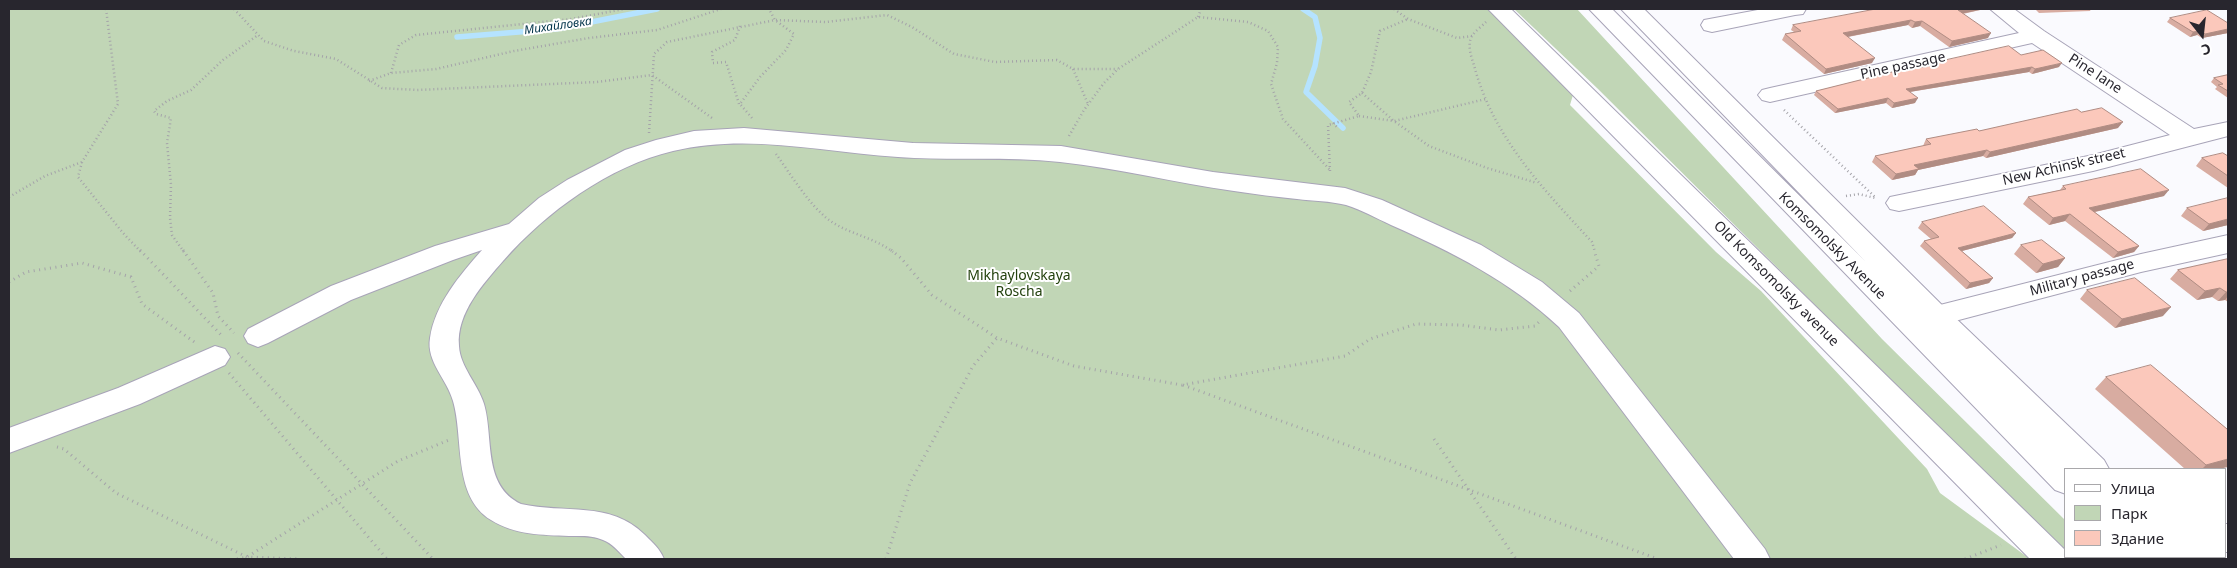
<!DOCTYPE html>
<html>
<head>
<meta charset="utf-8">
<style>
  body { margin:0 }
  #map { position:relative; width:2237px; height:568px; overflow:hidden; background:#fafafe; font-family:"Noto Sans",sans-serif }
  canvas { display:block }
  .frame { position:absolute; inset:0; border:10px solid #28262e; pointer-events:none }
  .legend { position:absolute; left:2064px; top:468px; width:162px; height:90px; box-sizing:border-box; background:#fff; border:1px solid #a9a8ab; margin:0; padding:6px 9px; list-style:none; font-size:15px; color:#28262e }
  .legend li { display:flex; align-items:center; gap:10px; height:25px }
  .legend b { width:25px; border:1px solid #a9a8ab }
  .north { position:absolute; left:2177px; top:10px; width:50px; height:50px; -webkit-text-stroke:4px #fff; paint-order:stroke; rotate:164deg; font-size:14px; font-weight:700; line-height:20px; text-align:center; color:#28262e }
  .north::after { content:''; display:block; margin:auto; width:18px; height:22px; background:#28262e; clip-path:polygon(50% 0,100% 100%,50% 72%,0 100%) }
</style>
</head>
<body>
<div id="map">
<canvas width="2237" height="568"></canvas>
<div class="frame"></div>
<ul class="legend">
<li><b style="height:6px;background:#fff"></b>Улица</li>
<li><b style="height:14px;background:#c1d6b6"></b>Парк</li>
<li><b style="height:14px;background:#fbc8bb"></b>Здание</li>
</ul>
<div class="north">С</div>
</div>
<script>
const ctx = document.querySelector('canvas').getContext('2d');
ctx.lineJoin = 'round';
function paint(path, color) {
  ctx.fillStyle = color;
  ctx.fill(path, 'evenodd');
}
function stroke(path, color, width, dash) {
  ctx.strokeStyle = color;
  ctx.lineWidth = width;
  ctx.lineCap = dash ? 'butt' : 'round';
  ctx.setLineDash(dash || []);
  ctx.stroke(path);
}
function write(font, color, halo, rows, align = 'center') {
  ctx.font = font + ' "Noto Sans",sans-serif';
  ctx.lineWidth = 4;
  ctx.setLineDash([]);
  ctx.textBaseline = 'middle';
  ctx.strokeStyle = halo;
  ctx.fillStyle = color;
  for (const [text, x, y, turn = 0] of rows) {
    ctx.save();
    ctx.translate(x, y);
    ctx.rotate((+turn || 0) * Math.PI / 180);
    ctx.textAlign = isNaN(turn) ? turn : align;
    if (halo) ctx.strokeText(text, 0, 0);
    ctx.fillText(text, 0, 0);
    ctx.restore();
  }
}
paint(new Path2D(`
  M9 9H1487L1575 88 1570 105 1716 252 1761 291 1927 469 1940 493 2030 559H9Z
  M1514 9H1577L1882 339 2066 521V555L1597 88Z`), '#c1d6b6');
stroke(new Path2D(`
  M1303 9 1315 17 1320 38 1315 66 1306 92 1343 128
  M457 37 556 29 657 9`), '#b5e3ff', 5.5);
const minor = new Path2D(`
  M1488 9H1511L2064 549 2066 557 2069 559H2030Z
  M1763 9H1806L1803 14 1795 15 1712 32 1704 30 1701 25 1704 20Z
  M1990 9H2014L2044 31 2194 129 2228 122V136L2093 171 1899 211 1890 209 1886 203 1890 197 2093 155 2170 135 2032 43 1770 102 1762 100 1758 95 1762 90 1770 88 2019 33Z
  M744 128 913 143 1061 146 1213 172 1345 188 1382 200 1481 245 1542 282 1579 313 1765 549 1770 559H1734L1559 327C1510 281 1452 252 1391 225 1376 218 1362 210 1346 205 1330 201 1313 201 1297 199 1276 197 1255 194 1234 191 1176 183 1118 168 1060 162 1006 156 952 161 898 157 823 152 747 133 673 151 609 166 546 212 503 261 484 283 456 313 459 346 460 367 478 384 484 404 494 438 482 485 521 504 564 514 610 500 645 535 653 543 660 549 664 559H626C619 552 612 543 603 540 593 535 579 536 569 536 542 535 515 535 491 520 452 496 464 438 453 401 447 379 426 362 430 338 435 304 460 275 482 250L453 260 351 300 268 343 258 347 248 343 244 336 248 329 331 286 435 246 509 224 539 198 567 180 625 150 656 140 694 131Z
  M2228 235V253L2141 272 1936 326 1926 323 1922 316 1926 309 1936 306 2141 254Z
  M215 346 225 349 230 357 225 365 140 404 9 453V428L118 388Z
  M2226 524H2228V552H2226Z`);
const major = new Path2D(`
  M1589 9H1612L1865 261 1621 9H1644L1946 309 2104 460 2109 469H2066V494L2055 490Z
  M2124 557H2191L2190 559H2125Z`);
stroke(minor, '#a8a4b8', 2);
stroke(major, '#a8a4b8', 2);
stroke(new Path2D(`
  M106 9 118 104 82 162 78 177 123 233 141 252
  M234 9 264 41 294 51 336 59 382 88 417 90 597 82 652 75 712 118
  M1394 9 1408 19 1457 38 1472 36
  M1198 17 1201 9
  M1486 22C1482 26 1475 31 1472 36 1467 44 1471 57 1474 65 1492 136 1544 190 1592 242L1595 252
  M1073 69 1088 104
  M391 73 399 45 416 35 571 19 624 9
  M369 81 391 73 436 69 514 51 589 38 657 30 721 9
  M1362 93 1394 121 1429 146 1487 168 1537 183
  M739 104 726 62 713 63 712 52 735 40 740 26
  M1784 110 1876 198
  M1359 116 1394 121 1486 99
  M752 118 740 104 760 77 786 50 794 34 775 20 769 9
  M1333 123 1337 127
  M649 133 654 54 667 42 775 20 826 22 887 15 912 27 954 54 995 62 1057 60 1073 69H1118
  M1069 136 1084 110 1104 83 1118 69 1198 17 1248 22 1268 31 1278 47 1277 63 1271 84 1283 119 1330 170
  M776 154C789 172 805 198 821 213 840 233 871 235 893 252
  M1330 171 1328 125 1359 116 1349 102 1362 93 1371 72 1380 31 1408 19
  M1846 196 1859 194 1875 198
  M9 197 45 176 82 162
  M184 252 172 235 170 218 171 185 167 143 171 118 156 114 154 111 167 101 191 90 223 60 258 35`), '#a4a3a9', 2.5, [1, 3]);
stroke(new Path2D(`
  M140 250 222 336
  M183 250 213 293 218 316 234 333
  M891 250 901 258 932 295 997 338 1074 366 1182 385 1345 356 1370 339 1416 324 1461 325 1499 330 1535 326 1539 322
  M9 282 26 272 82 263 131 277 142 304 197 344
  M1570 291 1599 266 1594 250
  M238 353 433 559
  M229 373 387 559
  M1183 385 1658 559
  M1434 439 1516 559
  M57 447 64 449 116 493 247 557 300 559
  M237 559 247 557 398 461 449 440
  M886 559 910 483 973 366 997 338
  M1965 559 2001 545`), '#a4a3a9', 3, [1, 4.5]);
paint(minor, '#fff');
paint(major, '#fff');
paint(new Path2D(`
  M2035 9H2091L2090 11 2039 13Z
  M1980 10 1963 14 1988 38 1949 47 1920 26 1912 28 1908 25 1848 37 1872 63 1824 74 1782 40 1785 34 1794 32 1791 30 1793 25Z
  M2170 18 2228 23V22V33L2202 38 2197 35 2190 37 2167 22Z
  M2021 55 2059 67 2032 74 2029 72 1910 92 1915 103 1892 108 1886 103 1835 113 1814 95 1816 91 1932 66 1933 63Z
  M2228 75V98L2215 89 2217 87 2211 82 2214 78Z
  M2081 112 2118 128 1986 158 1983 156 1918 170 1915 175 1892 180 1872 162 1875 156 1923 146 1926 139 1979 131Z
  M2228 156V188L2196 166 2202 158Z
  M2063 186 2164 196 2095 212 2139 246 2134 252 2113 258 2065 221 2049 225 2023 204 2028 197 2060 190Z
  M2187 208 2228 225 2203 231 2181 216Z
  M1922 222 2016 233 2012 238 1962 251 1993 278 1989 283 1966 289 1920 246 1924 241 1931 239 1918 228Z
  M2021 245 2065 258 2058 267 2036 273 2014 254Z
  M2228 259V302L2225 300 2218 301 2212 297 2197 300 2170 279 2178 270Z
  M2087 290 2163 316 2115 328 2080 299Z
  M2106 377 2227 429 2219 469H2185L2095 389Z`), '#d8aca1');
paint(new Path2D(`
  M1965 9H1981L1980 10 1955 15 1958 10Z
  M1911 20 1908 25 1841 38 1843 33Z
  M1922 21 1920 26 1912 28 1915 22Z
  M2228 29V33L2202 38 2205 34Z
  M2200 31 2197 35 2190 37 2193 32Z
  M1991 33 1988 38 1949 47 1952 41Z
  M1875 58 1872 63 1824 74 1826 69Z
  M2062 63 2059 67 2032 74 2035 69Z
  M2032 67 2029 72 1903 93 1906 89Z
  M1888 98 1886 103 1835 113 1838 109Z
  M1918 98 1915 103 1892 108 1894 103Z
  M2123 122 2118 128 1986 158 1990 152Z
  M1987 150 1983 156 1918 170 1915 175 1892 180 1896 174 1914 165Z
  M2169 190 2164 196 2085 214 2089 208Z
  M2070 214 2065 221 2049 225 2053 218Z
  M2228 219V225L2203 231 2209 224Z
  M2016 233 2012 238 1954 253 1958 248Z
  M2139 246 2134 252 2113 258 2118 252Z
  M2065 258 2058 267 2036 273 2043 264Z
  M1993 278 1989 283 1966 289 1970 283Z
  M2220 288 2212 297 2197 300 2205 291Z
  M2226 292H2228V296L2225 300 2218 301Z
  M2171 307 2163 316 2115 328 2122 319Z
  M2228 459V467L2219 469H2202L2206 465Z`), '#b08c83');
const building = new Path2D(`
  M1876 9H1965L1958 10 1991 33 1952 41 1922 21 1915 22 1911 20 1843 33 1875 58 1826 69 1785 34 1801 31 1793 25Z
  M2207 10 2228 23V29L2205 34 2200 31 2193 32 2170 18Z
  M2009 46 2021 55 2043 50 2062 63 2035 69 2032 67 1906 89 1918 98 1894 103 1888 98 1838 109 1816 91 1892 72 1935 65 1933 63Z
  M2228 75V91L2218 85 2223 84 2214 78Z
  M2102 108 2123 122 1990 152 1987 150 1914 165 1919 169 1896 174 1875 156 1931 144 1926 139 1977 129 1979 131 2077 109 2081 112Z
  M2223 153 2228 156V176L2202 158Z
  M2141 169 2169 190 2089 208 2139 246 2118 252 2070 214 2053 218 2028 197 2066 189 2063 186Z
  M2228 198V219L2209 224 2187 208Z
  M1984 206 2016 233 1958 248 1993 278 1970 283 1924 241 1939 237 1922 222Z
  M2042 240 2065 258 2043 264 2021 245Z
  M2228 259V292H2226L2220 288 2205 291 2178 270Z
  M2135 278 2171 307 2122 319 2087 290Z
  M2151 365 2227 429H2228V459L2206 465 2106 377Z`);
paint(building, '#fbc8bb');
stroke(building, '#b08c83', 1);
write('italic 12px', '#00334a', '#fff', [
  ["Михайловка",558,26,-8]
]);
write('14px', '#28262e', '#fff', [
  ["Pine passage",1903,66,-12],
  ["Pine lane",2095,74,33],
  ["New Achinsk street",2064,167,-13],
  ["Komsomolsky Avenue",1832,246,45],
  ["Military passage",2082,278,-15],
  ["Old Komsomolsky avenue",1776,284,45]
]);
write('14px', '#23410d', '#fff', [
  ["Mikhaylovskaya",1019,276],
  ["Roscha",1019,292]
]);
</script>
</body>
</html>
